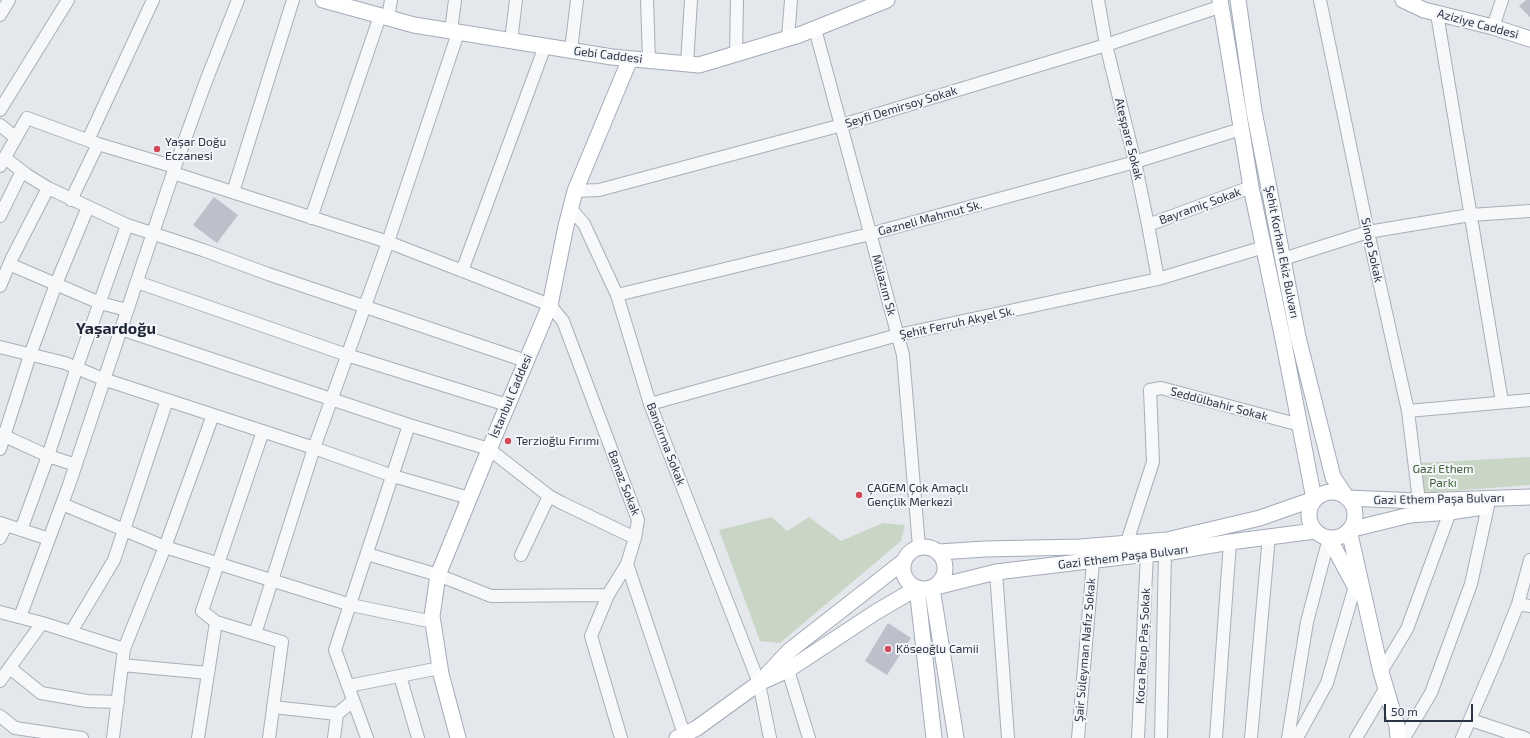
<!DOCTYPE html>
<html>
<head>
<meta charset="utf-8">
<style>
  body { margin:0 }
  #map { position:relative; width:1530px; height:738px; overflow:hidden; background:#e4e7ec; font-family:"Exo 2",sans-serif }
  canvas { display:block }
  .scale { position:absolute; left:1384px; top:704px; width:89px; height:18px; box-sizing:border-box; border:2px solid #2b3445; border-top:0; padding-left:5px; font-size:12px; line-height:14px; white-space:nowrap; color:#2b3445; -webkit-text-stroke:3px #f4f6f9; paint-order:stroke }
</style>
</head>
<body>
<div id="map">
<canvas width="1530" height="738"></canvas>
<div class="scale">50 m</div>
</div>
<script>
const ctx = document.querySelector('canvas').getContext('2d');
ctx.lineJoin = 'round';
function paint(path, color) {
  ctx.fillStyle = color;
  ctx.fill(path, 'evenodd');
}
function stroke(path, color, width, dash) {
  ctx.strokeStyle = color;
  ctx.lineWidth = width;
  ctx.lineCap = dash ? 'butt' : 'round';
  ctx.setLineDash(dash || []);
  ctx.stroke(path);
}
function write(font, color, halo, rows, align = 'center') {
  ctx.font = font + ' "Exo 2",sans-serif';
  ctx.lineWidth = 4;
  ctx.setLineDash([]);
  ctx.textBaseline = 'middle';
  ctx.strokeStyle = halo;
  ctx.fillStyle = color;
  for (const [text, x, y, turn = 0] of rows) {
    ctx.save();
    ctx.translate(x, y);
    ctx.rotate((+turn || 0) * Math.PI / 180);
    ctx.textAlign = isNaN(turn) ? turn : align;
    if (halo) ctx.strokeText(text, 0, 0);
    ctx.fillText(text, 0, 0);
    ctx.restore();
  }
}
paint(new Path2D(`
  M1530 457V485L1424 493 1421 463Z
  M772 517 787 531 809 517 841 541 883 523 905 525 901 541 780 643 760 641 719 530Z`), '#c9d6c5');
paint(new Path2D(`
  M1526 0H1530V17L1519 6Z
  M214 197 238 215 217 243 193 225Z
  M888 623 911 638 887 675 865 661Z`), '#bbc0ca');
const minor = new Path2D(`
  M647 0 649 60
  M1098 0 1106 45 1135 162 1148 225 1158 279
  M1320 0 1368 232 1408 411 1419 501
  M1437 14 1502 402
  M0 15 9 0
  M388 18 391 0
  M1493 27 1502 0
  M815 29 903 355 919 547
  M451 31 455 0
  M788 38 791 0
  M511 41 516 0
  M571 50 577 0
  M736 54 737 0
  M687 64 691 0
  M0 110 68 0
  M0 125 16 138
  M88 140 153 0
  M5 158 27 175 48 188 127 225 203 250 268 274 526 361
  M0 166 27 118 98 144 175 167
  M173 173 388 242 550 305 563 321 638 520 635 538 627 564 684 734
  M575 191 599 190 842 125 1106 45 1222 6
  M233 192 293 0
  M71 200 98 144
  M570 208 584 224 617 295 650 404 759 683 770 738
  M0 216 22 171
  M311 218 380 16
  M1148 225 1251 187
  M1283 259 1368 232 1470 215 1530 211
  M9 264 100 303 127 310
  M462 271 545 46
  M137 282 347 355 507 405
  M0 286 12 258 48 188
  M617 295 870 234 1135 162 1241 129
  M121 329 409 425 489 449 549 496 562 503 635 538
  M0 347 65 363 103 379 314 448 393 476 469 498
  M650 404 898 335 1158 279 1264 247
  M1408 411 1530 400
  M0 434 48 456 76 465
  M0 449 30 355 56 284 88 207
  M62 504 165 547 351 605 433 622
  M0 523 49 539
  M21 530 48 456 77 367 127 225
  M0 538 6 525
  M1127 542 1153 462 1150 390 1161 388 1300 425
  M367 554 438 575 491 596 608 595
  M521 555 549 496
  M996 572 1008 738
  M1518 604 1530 606
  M0 612 42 623 124 649
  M20 617 69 485 175 167 206 81 238 0
  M216 622 282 642 269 738
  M71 632 114 560 167 400
  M255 634 314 448 388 242 458 33
  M122 665 208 673
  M10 668 41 693 87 701 118 702
  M788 670 809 738
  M1381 672 1407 629 1450 512
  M400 676 418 738
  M0 681 42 623
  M348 686 440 668
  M273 707 337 714
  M0 716 15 728 82 738
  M1471 720 1525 738
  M113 738 124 649 165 547 213 415
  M198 738 216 622 202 611 263 431
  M334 738 337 714 353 701
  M367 738 335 650 409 425
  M621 738 591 636 608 595 627 564
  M1078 738 1093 562
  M1138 738 1147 554
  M1161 738 1165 553
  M1216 738 1230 542
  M1251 738 1269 536
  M1288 738 1307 622 1329 538
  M1297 738 1327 683 1355 586
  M1356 738 1385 689
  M1404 738 1431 693 1471 584 1488 506
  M1462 738 1497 657 1518 604 1530 560`);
const major = new Path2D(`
  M323 0 414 25 612 57 699 65 799 35 887 0
  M1238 0 1254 111 1298 337 1333 477 1347 498 1419 501 1530 497
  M1403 0 1424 10 1493 27 1530 39
  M1309 515a23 23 0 1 1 46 0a23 23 0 1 1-46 0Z
  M1329 538 1358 592
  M903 568a21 21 0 1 1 42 0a21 21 0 1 1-42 0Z
  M939 552 985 549 1080 547 1167 540 1260 518 1314 499 1284 344 1251 187 1220 0
  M759 683 788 670 876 612 917 588 934 738
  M458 738 441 674 432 616 438 575 498 428 550 305 566 226 575 191 630 59
  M677 738 697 728 759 683 789 651 904 561
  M956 738 932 588 996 572 1147 554 1165 553 1230 542 1315 531
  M1398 738 1397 726 1381 672 1349 530 1410 515 1450 512 1483 507`);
stroke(minor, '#a9aeb7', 14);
stroke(major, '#a3abb8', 17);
stroke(minor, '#f7f8fa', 12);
stroke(major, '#fff', 15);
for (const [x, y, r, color] of [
  [157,149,4,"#d1495b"],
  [508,441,4,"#d1495b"],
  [859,495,4,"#d1495b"],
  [888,649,4,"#d1495b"]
]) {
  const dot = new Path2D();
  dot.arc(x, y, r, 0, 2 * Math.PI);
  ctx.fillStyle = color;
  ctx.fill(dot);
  stroke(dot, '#f4f6f9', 1.5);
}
write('12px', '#2b3445', '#f4f6f9', [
  ["Aziziye Caddesi",1478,24,15],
  ["Gebi Caddesi",608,55,7],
  ["Seyfi Demirsoy Sokak",901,107,-17],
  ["Ateşpare Sokak",1129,139,76],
  ["Bayramiç Sokak",1200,206,-20],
  ["Gazneli Mahmut Sk.",930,218,-15],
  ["Sinop Sokak",1372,250,78],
  ["Şehit Korhan Ekiz Bulvarı",1282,252,79],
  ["Mülazım Sk",884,285,75],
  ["Şehit Ferruh Akyel Sk.",957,323,-12],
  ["İstanbul Caddesi",511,396,-67],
  ["Seddülbahir Sokak",1219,404,15],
  ["Bandırma Sokak",666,444,69],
  ["Banaz Sokak",624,483,69],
  ["Gazi Ethem Paşa Bulvarı",1439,499,-1],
  ["Gazi Ethem Paşa Bulvarı",1123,557,-7],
  ["Koca Racıp Paş Sokak",1143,646,-87],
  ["Şair Süleyman Nafız Sokak",1085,650,-85]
]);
write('12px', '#2b3445', '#f4f6f9', [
  ["Yaşar Doğu",165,142],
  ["Eczanesi",165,156],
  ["Terzioğlu Fırımı",516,441],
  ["ÇAGEM Çok Amaçlı",867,488],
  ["Gençlik Merkezi",867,502],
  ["Köseoğlu Camii",896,649]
], 'left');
write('12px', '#3f6138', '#f4f6f9', [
  ["Gazi Ethem",1443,469],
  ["Parkı",1443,483]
]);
write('bold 16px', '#1d2536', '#f4f6f9', [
  ["Yaşardoğu",116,329]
]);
</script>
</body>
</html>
